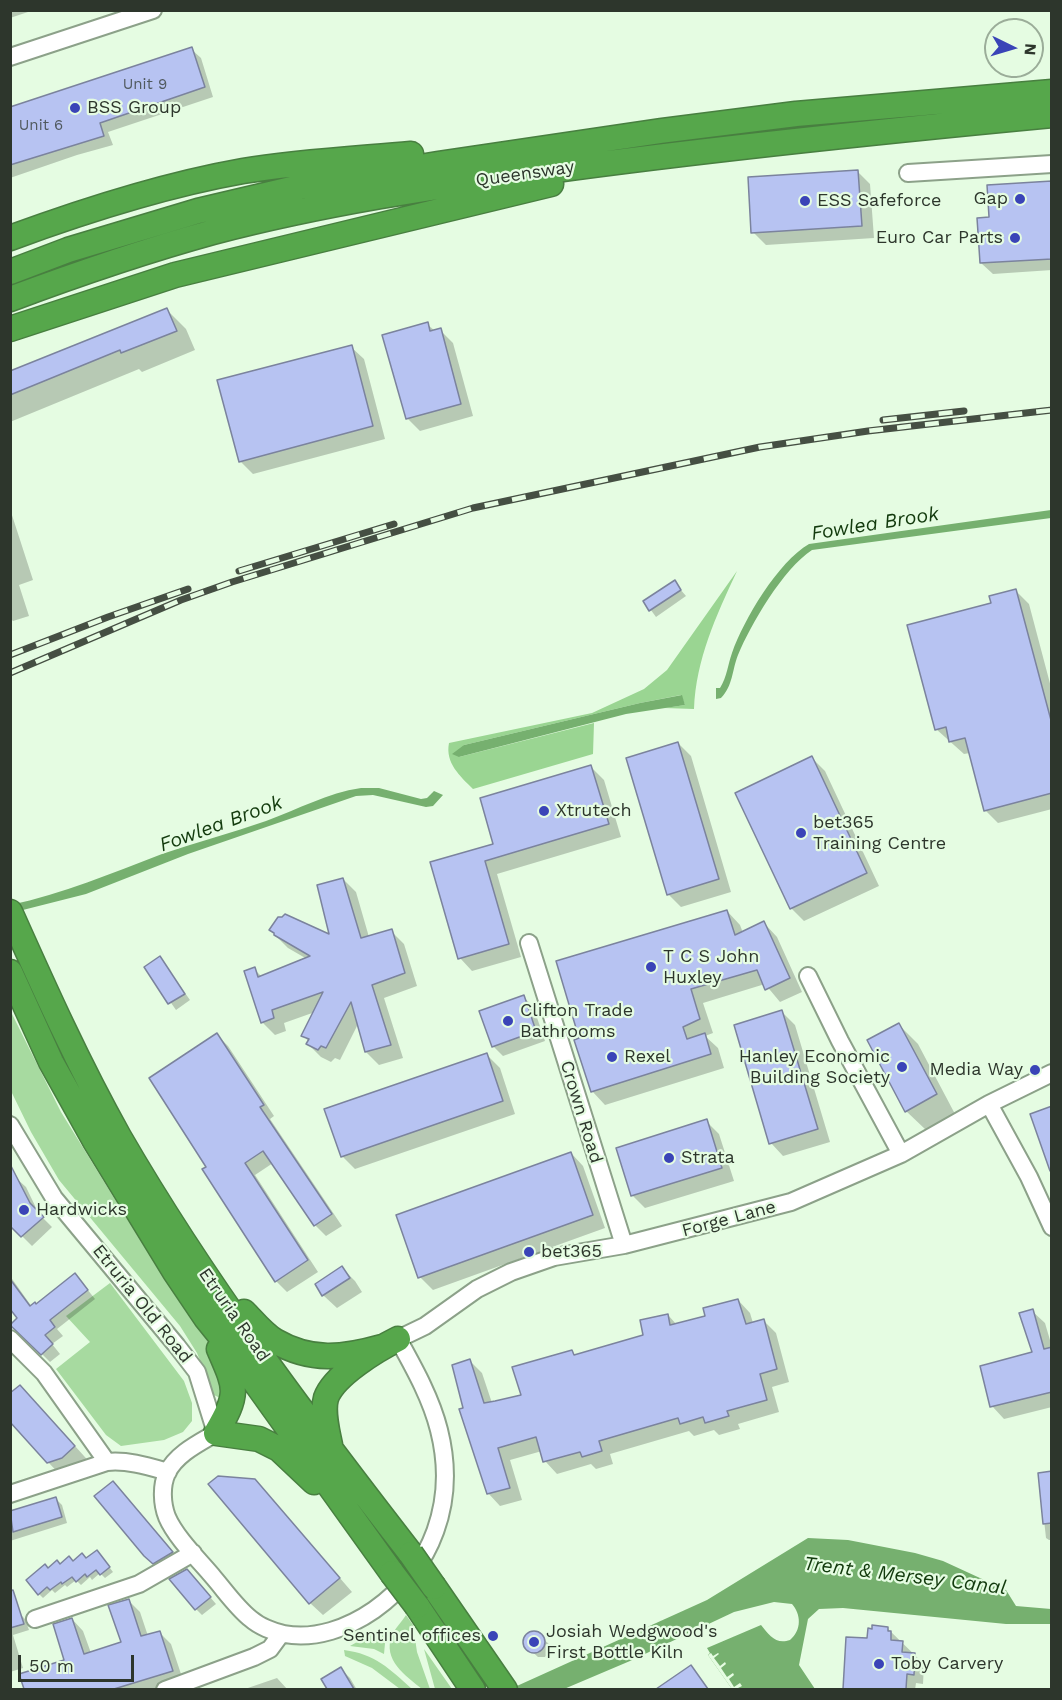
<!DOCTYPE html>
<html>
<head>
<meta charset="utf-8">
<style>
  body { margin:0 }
  #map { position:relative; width:1062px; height:1700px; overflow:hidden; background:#e5fce2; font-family:"Work Sans",sans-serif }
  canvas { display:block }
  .frame { position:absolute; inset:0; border:12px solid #2d362c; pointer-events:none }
  .north { position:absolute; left:984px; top:18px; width:60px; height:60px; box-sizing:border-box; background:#e5fce2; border:2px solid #9bad99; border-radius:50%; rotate:95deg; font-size:16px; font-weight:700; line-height:24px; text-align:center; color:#2d362c }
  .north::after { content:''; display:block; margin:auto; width:21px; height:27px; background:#3a44b7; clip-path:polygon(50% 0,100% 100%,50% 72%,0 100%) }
  .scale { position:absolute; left:18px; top:1655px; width:116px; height:27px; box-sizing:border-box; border:3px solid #2d362c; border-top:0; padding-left:8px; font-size:18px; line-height:21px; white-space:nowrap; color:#2d362c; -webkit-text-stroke:4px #e5fce2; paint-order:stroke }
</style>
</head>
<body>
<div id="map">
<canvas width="1062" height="1700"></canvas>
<div class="frame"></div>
<div class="north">N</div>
<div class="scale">50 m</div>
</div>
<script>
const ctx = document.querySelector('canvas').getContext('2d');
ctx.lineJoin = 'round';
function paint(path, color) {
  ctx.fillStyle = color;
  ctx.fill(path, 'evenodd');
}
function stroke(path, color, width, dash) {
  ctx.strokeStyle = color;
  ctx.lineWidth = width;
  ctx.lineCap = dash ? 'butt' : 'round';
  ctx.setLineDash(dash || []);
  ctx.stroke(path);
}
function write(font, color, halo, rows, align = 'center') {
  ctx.font = font + ' "Work Sans",sans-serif';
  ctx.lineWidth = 4.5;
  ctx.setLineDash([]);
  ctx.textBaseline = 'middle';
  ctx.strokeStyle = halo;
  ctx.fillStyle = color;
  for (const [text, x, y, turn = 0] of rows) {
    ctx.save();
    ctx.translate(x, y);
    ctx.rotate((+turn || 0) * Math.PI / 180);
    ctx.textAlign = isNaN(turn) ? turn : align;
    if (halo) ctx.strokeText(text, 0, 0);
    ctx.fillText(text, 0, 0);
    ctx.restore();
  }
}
paint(new Path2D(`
  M10 1010 61 1112 119 1206 209 1343 226 1382 220 1398 214 1395 197 1353 180 1326 59 1180 31 1132 11 1091Z
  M110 1283 184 1381 192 1403V1421L183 1432 164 1440 121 1446 106 1435 56 1369 90 1342 66 1316Z
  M406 1615 413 1625 417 1652 430 1689H422C406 1676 382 1660 392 1635 395 1628 402 1622 406 1615Z
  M380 1629 386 1633 384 1654 374 1649 350 1646Z
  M424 1649 452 1689H435Z
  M344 1650C375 1654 390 1669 412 1689H400L372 1668 345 1656Z`), '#a7daa0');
paint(new Path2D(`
  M737 571C716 616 696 659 694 709L664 708 685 705 681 695 640 703 464 745 459 757 594 723 593 754 473 789C460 776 445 763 449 743L592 713 644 689 667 670Z`), '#9ad592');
paint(new Path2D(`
  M1051 510V518L812 550C783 569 751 624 738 655 732 670 733 686 721 698L716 699V688H720C727 677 728 664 732 653 744 619 778 562 809 544Z
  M682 695 685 705 626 714 459 757 452 754 464 745 640 703Z
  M361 788H379L421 799 427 798 434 791 443 795 433 806 426 807 373 795 356 796 188 854 86 894 11 913 10 905C63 894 112 873 162 854 197 842 232 833 266 821 299 809 327 793 361 788Z
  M808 1538 848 1540 915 1553 943 1561 1006 1590 1016 1606 1051 1609V1624H1006L843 1608 819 1609 808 1619 799 1665 815 1689H732L708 1655 710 1653 707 1648 761 1625C769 1635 776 1645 790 1640 802 1630 801 1614 792 1604L774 1602 734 1612 630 1661 564 1689 508 1690 707 1600Z`), '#76b06f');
paint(new Path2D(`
  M711 1653 713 1656 718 1653 719 1654 714 1658 720 1666 725 1662 726 1664 721 1668 727 1677 733 1673 734 1675 729 1679 734 1687 740 1683 742 1686 736 1689H732L708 1655Z`), '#e5fce2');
paint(new Path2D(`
  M10 10H34L10 18Z
  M191 49 201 58 213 97 108 132 113 145 77 155 10 178V109Z
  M857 171 870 184 874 238 766 245 753 232Z
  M1052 183V270L993 274 981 263 991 219Z
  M167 310 186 329 195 350 142 372 139 369 10 422V373Z
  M427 324 435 331 440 330 453 343 473 416 420 431 407 418Z
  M351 347 364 359 385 439 253 474 240 461Z
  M10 509 33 580 19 585 29 616 13 621 10 618Z
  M674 582 686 596 656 617 645 602Z
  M1016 591 1029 604 1052 691V809L998 823 985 810 970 753 964 754 936 729 993 604Z
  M678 743 691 756 731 892 681 907 668 894Z
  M812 758 825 771 879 886 804 921 791 908Z
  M591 767 604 780 621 837 497 874 521 957 472 971 460 958 432 863 495 845Z
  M343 879 356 892 369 937 391 931 404 944 417 986 384 998 403 1058 379 1065 366 1052 358 1024 340 1060 335 1058 331 1062 321 1057 308 1044 309 1042 303 1035 315 1012 284 1023 286 1031 275 1035 262 1022 254 969 262 977 307 959 288 948 275 935 331 937Z
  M727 911 740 925 743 933 764 923 777 937 802 992 780 1002 765 984 703 1003 713 1033 705 1036 718 1048 724 1068 605 1105 592 1091Z
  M160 958 190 1000 176 1010 146 967Z
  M523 997 533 1006 545 1041 503 1056 493 1046Z
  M782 1012 795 1025 830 1142 783 1156 771 1143Z
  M899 1025 918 1044 955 1114 926 1130 906 1111Z
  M217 1035 228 1046 274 1116 270 1119 342 1226 326 1236 315 1225 273 1163 255 1175 318 1272 287 1292 276 1281 204 1170 208 1167Z
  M487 1055 500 1068 515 1114 355 1169 342 1156Z
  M706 1121 719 1134 734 1181 645 1208 632 1195Z
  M571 1153 583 1166 605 1228 433 1290 420 1277Z
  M16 1178 26 1187 39 1214 52 1227 32 1246 10 1224Z
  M342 1268 355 1281 362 1292 337 1308 324 1296 317 1285Z
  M10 1276 32 1307 83 1284 95 1299 57 1329 63 1336 52 1344 60 1354 50 1362 12 1324 19 1318 10 1306Z
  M738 1300 750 1313 753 1323 763 1320 776 1333 789 1382 772 1387 779 1412 738 1424 740 1429 719 1435 714 1430 694 1436 689 1431 610 1454 613 1464 596 1469 591 1464 557 1474 545 1461 542 1451 510 1460 522 1500 500 1506 488 1493 464 1409 470 1361 482 1373 492 1403 523 1396 572 1352 576 1356 645 1336 668 1315 677 1325 707 1317Z
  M1032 1311 1045 1323 1052 1347V1407L1004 1419 992 1406 1034 1353Z
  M20 1387 39 1406 93 1466 67 1482 48 1462Z
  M1052 1473V1540H1049L1046 1538 1039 1474Z
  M255 1480 352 1592 323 1615 310 1603Z
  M122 1492 181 1562 163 1573 145 1554Z
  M56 1499 62 1505 67 1523 10 1541V1514Z
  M100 1555 113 1572 105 1578 100 1573 92 1580 90 1577 81 1585 76 1580 67 1587 65 1585 55 1593 52 1590 43 1598 39 1594 48 1569Z
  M193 1577 216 1604 202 1615 196 1609Z
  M128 1600 140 1612 148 1636 159 1632 171 1644 184 1683 162 1690H25L21 1675 66 1661 72 1619 83 1631 91 1653 123 1643Z
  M20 1614 25 1619 29 1630 13 1635 23 1668 10 1672V1616Z
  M887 1628 924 1664 923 1684 916 1683 915 1690H844L847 1638 868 1640Z
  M536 1633 549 1644V1652L545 1657H538L526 1646V1639L529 1634Z
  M691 1667 709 1690H659Z
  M341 1669 350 1678 357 1690H329L323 1680Z
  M277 1678 288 1690H242Z`), '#0003');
const building = new Path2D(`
  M192 47 205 87 100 123 104 136 10 165V107Z
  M858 170 862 226 751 233 748 177Z
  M1052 181V259L980 263 977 218 989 217 987 185Z
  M167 308 177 331 121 353 120 350 10 395V371Z
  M428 322 430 331 441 328 461 404 406 419 382 335Z
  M352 345 373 426 239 462 217 380Z
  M675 580 681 590 649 611 643 601Z
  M1016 589 1052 724V793L984 811 965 738 949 742 946 727 935 730 907 625 991 603 989 596Z
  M678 742 719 879 667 895 626 758Z
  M812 756 867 873 790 909 735 793Z
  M591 765 609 824 485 861 509 944 458 959 430 862 493 844 480 798Z
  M343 878 361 938 392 929 405 973 372 985 391 1045 365 1052 351 1002 326 1048 321 1046 318 1050 306 1044 309 1039 301 1036 323 992 272 1010 274 1018 261 1023 244 971 255 967 258 977 310 956 274 935V933L269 930 278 917H282L285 914 329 934 317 885Z
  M727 910 735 935 764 921 790 978 765 990 757 970 691 989 700 1019 683 1027 687 1039 705 1033 711 1054 591 1092 574 1040 579 1038 556 961Z
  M160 956 185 994 168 1004 144 967Z
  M524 995 536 1031 492 1047 479 1011Z
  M782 1010 818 1129 769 1144 734 1025Z
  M899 1023 937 1094 905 1112 867 1040Z
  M217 1033 264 1105 260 1107 332 1214 314 1226 263 1151 245 1163 308 1260 275 1282 202 1169 206 1167 149 1078Z
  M487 1053 503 1101 341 1157 324 1109Z
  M1052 1106V1170L1050 1171 1030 1114Z
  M707 1119 722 1168 631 1196 616 1148Z
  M571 1152 593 1215 418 1278 396 1215Z
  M10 1164 30 1203 44 1217 21 1237 10 1226Z
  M342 1266 350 1278 322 1296 315 1284Z
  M75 1273 88 1290 50 1320 55 1327 45 1335 53 1344 41 1355 10 1325 17 1318 10 1309V1279L30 1306 35 1302 36 1304Z
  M738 1299 746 1324 764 1319 777 1369 760 1374 767 1400 727 1411 729 1416 705 1423 703 1417 680 1424 678 1418 599 1441 602 1451 582 1457 580 1452 543 1462 536 1437 498 1448 510 1488 487 1494 459 1409 463 1408 452 1365 470 1359 484 1403 495 1401 521 1395 512 1367 572 1350 574 1355 643 1335 640 1320 668 1314 670 1325 705 1316 703 1308Z
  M1033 1309 1044 1349 1052 1347V1392L990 1407 980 1366 1032 1352 1019 1313Z
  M20 1385 75 1446 62 1458 47 1463 10 1422V1393Z
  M1052 1471V1523L1043 1524 1038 1473Z
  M218 1476 255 1479 340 1578 309 1604 208 1484Z
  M113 1481 173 1552 153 1564 144 1556 94 1496Z
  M56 1497 62 1517 13 1532 10 1511Z
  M97 1550 110 1567 100 1575 96 1570 87 1577 85 1574 76 1582 72 1577 62 1584 61 1582 50 1590 47 1587 38 1595 26 1580 45 1564 48 1568 57 1560 60 1564 69 1556 73 1561 82 1553 86 1558Z
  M187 1569 211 1597 195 1610 169 1579Z
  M13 1590 24 1624 10 1628V1591Z
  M129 1599 141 1636 160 1631 173 1671 114 1689H24L19 1674 64 1660 53 1624 72 1618 84 1654 121 1642 108 1605Z
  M872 1625 888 1627V1631H891V1640L903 1641 902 1652 915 1653 914 1675 907 1674 906 1689H843L846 1637 867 1638 868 1628 872 1629Z
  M523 1642a11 11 0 1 1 22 0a11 11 0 1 1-22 0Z
  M691 1665 708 1689H656Z
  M341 1667 354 1689H327L321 1679Z`);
paint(building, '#b7c3f2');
stroke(building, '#7b839d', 1.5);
const minor = new Path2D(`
  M10 57 153 10
  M908 173 1052 164
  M529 943 624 1245
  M808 976 840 1041 901 1154
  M989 1104 1029 1177 1052 1227
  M10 1125 54 1198 177 1346 197 1372 216 1433C199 1443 176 1454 167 1473 161 1486 162 1504 167 1517 176 1538 200 1561 214 1578 226 1592 237 1608 251 1619 259 1626 273 1632 284 1634 315 1640 348 1628 374 1610 433 1568 457 1501 439 1430 431 1398 414 1368 398 1339L425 1326 477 1289 511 1272 554 1257 624 1245 791 1202 901 1154 989 1104 1052 1073
  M10 1339 44 1373 107 1462
  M10 1494 107 1462C128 1460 147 1466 168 1472
  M35 1619 139 1584 193 1553
  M165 1690 254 1657 270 1649 281 1634`);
const highway = new Path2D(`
  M10 238C86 210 164 185 243 171 298 162 355 159 411 154
  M10 272 68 250 198 211 300 187 438 164 661 131 796 114 1052 92
  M10 299C77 274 144 251 213 232 323 203 436 186 548 171 716 148 883 131 1052 115
  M10 329 175 275 551 184
  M10 912C44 988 78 1064 119 1137 204 1284 307 1420 411 1554
  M10 972 51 1062 95 1141 175 1272 206 1318 235 1354 392 1573
  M244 1312C253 1321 263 1334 275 1341 311 1362 343 1358 382 1347
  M219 1349C237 1390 239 1393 216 1433L259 1439 279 1449 314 1482
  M330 1445C327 1430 322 1412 326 1398 334 1375 378 1349 398 1339
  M434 1587 505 1690
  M417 1606 473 1690`);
stroke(minor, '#8ca189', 20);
stroke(highway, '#487f40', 27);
stroke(minor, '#fff', 16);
stroke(highway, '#56a74b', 24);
const rail = new Path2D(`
  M883 420 964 411
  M239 571 394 524
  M10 655 108 617 188 589
  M10 673 181 600 232 582 473 508 760 447 868 431 1052 410`);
stroke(rail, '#454f43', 7);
stroke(rail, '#e5fce2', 4.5, [14]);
const highwayBridge = new Path2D(`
  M411 1554 434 1587
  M392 1573 417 1606`);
stroke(highwayBridge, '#487f40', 27, []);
stroke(highwayBridge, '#56a74b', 24);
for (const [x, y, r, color] of [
  [75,108,6,"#3a44b7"],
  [1020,199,6,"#3a44b7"],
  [805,201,6,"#3a44b7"],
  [1015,238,6,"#3a44b7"],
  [544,811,6,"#3a44b7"],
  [801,833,6,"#3a44b7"],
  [651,967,6,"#3a44b7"],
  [508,1021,6,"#3a44b7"],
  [612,1057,6,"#3a44b7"],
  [902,1067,6,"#3a44b7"],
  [1035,1070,6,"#3a44b7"],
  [669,1158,6,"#3a44b7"],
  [24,1210,6,"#3a44b7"],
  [529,1252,6,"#3a44b7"],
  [493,1636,6,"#3a44b7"],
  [534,1642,6,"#3a44b7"],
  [879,1664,6,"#3a44b7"]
]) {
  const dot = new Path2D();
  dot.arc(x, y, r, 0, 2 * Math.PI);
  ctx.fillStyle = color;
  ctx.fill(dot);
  stroke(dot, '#e5fce2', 2);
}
write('15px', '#50595e', null, [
  ["Unit 9",145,85],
  ["Unit 6",41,126]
]);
write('18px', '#2d362c', '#e5fce2', [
  ["BSS Group",87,108],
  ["Gap",1008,199,"right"],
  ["ESS Safeforce",817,201],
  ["Euro Car Parts",1003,238,"right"],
  ["Xtrutech",556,811],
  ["bet365",813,823],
  ["Training Centre",813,844],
  ["T C S John",663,957],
  ["Huxley",663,978],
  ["Clifton Trade",520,1011],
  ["Bathrooms",520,1032],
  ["Rexel",624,1057],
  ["Hanley Economic",890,1057,"right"],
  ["Building Society",890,1078,"right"],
  ["Media Way",1023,1070,"right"],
  ["Strata",681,1158],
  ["Hardwicks",36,1210],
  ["bet365",541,1252],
  ["Josiah Wedgwood's",546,1632],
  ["First Bottle Kiln",546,1653],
  ["Sentinel offices",481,1636,"right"],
  ["Toby Carvery",891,1664]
], 'left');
write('18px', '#2d362c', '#e5fce2', [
  ["Queensway",525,174,-8],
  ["Crown Road",581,1112,73],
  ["Forge Lane",729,1219,-15],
  ["Etruria Old Road",142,1304,51],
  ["Etruria Road",234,1315,55]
]);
write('italic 20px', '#123a0d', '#e5fce2', [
  ["Fowlea Brook",875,524,-9],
  ["Fowlea Brook",221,824,-20],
  ["Trent & Mersey Canal",905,1576,7]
]);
</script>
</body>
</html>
